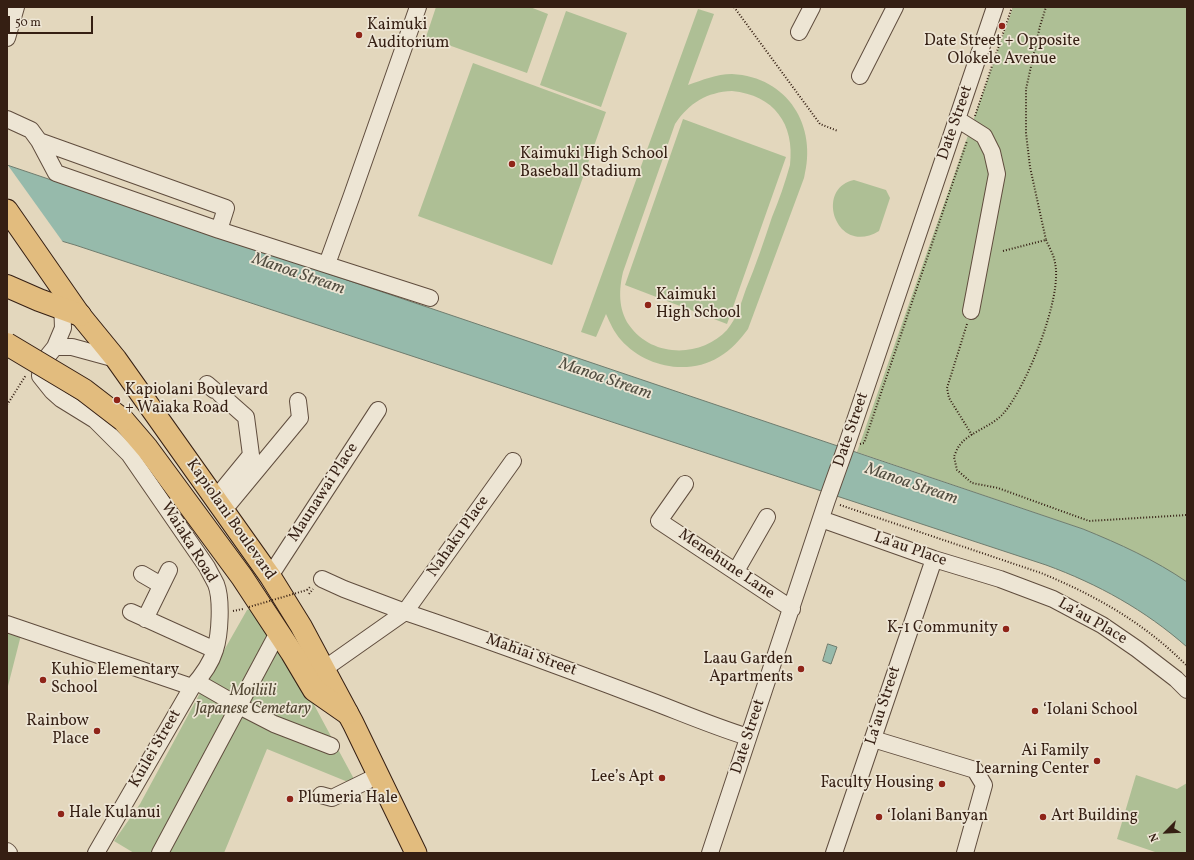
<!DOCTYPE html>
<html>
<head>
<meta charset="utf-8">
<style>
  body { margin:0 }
  #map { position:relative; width:1194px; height:860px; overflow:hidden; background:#e3d7bd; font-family:Vollkorn,serif }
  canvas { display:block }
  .frame { position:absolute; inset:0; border:8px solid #351f13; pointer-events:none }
  .north { position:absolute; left:1146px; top:812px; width:40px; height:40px; -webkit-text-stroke:3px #ede5d4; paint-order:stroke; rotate:246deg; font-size:11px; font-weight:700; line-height:16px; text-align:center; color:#351f13 }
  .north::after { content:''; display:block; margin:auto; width:14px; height:18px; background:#351f13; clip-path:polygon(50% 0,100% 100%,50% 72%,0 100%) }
  .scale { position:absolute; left:8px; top:16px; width:85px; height:18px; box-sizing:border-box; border:2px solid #351f13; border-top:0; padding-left:5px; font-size:12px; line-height:14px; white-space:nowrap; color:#351f13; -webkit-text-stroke:3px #ede5d4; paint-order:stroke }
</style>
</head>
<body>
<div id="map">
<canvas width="1194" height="860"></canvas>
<div class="frame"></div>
<div class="north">N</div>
<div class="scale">50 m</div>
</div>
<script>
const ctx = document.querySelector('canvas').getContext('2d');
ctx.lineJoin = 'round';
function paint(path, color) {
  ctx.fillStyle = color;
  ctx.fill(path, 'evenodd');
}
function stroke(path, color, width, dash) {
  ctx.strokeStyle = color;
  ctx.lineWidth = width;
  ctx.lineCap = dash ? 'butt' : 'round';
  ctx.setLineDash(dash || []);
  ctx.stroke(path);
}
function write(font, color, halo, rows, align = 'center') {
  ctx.font = font + ' Vollkorn,serif';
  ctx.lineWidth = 3.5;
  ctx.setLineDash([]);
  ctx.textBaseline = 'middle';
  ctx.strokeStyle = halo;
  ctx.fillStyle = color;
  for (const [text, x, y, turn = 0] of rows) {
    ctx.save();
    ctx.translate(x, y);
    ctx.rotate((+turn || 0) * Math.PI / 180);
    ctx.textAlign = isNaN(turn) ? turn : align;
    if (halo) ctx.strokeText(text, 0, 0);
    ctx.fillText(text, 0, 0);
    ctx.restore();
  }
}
paint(new Path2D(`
  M436 7H530L548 14 527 73 426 37Z
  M1013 7H1187V582L1133 551 1083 529 857 452Z
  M698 9 714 14 688 85C703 80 716 74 732 74 788 77 818 126 804 178L748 329C740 340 731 350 719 357 688 376 645 367 621 340 614 332 610 323 606 314L596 337 581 332ZM732 91C774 95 795 124 790 165 785 183 779 200 772 217 764 241 756 265 746 289 741 303 737 318 727 330 701 358 652 358 629 325 618 309 619 289 623 272L675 124C689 103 707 92 732 91Z
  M566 11 627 33 601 107 540 85Z
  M473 63 606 112 552 265 418 216Z
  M683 119 786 157 727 324 625 285Z
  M854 180 886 190 890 198 879 231C836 257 814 188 854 180Z
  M250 609 312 701 354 779 348 782 267 749 224 853H134L114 841 140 804 206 682 247 610Z
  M7 631 21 635 7 690Z
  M1136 775 1177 789 1187 783V853H1158L1117 839Z`), '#aebf95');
const water = new Path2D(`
  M7 165 1083 529C1120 544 1155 560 1187 582V647C1145 610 1098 584 1046 565L75 245 7 225Z
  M828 644 837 647 831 664 823 661Z`);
paint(water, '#96baab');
stroke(water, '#6f7c6e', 1);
paint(new Path2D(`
  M7 164 65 245 7 227Z`), '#e3d7bd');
const minor = new Path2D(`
  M799 32 812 7
  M7 38 16 7
  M860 76 895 7
  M7 119 31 130 39 141 56 173 219 230 430 298
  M957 119 984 136 992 152 997 174 971 311
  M39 141 226 208 219 230
  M327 264 352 195 418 7
  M61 299 62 301 63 328 55 347 47 357 41 366 40 376 52 391 61 399 95 420 129 454 207 567C210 573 213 578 216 584 222 599 220 635 215 650 211 663 201 677 192 687L96 853
  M55 347H72L116 359
  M207 384 214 390
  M685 484 659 521 792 609
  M215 499 251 455 246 417 220 394
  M223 511 300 418 298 401
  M821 519 934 559 1000 579 1053 599 1102 625 1137 649 1176 679 1187 690
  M736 571 767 517
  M142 574 161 585
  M270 576 378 410
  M322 579 344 589 405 612 513 461
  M131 612 215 650
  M145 619 169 570
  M7 624 192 687
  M324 669 405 612C485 639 564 668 643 698 678 711 712 726 748 737
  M197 682 239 706 274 724 331 746
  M873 739 975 770 984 785 965 853
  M321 795 332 798 377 776
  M7 851 9 853
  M160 853 274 640
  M710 853 827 500 847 444 995 7
  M834 853 934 559`);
const major = new Path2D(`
  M7 210 80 315 116 359 270 576 301 626 324 669 353 723 416 853`);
const highway = new Path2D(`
  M7 286 39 300 80 315
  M123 420 147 448 242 577 292 653 314 690 347 713`);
stroke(minor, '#604d3e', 18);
stroke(major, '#351f13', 23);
stroke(highway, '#351f13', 24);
stroke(new Path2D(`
  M734 7 820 124 838 131
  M975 116 1012 7
  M1046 240C1049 247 1054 255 1055 263 1063 297 1026 388 1003 414 991 427 969 432 959 446 957 449 955 454 954 457L957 470 972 483 998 488 1089 521 1187 515
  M1003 251 1046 240 1030 167 1026 133V89L1040 26 1046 7
  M967 324 947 388 949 398 972 435
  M7 405 26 375
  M860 444 864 443 967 141
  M840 505 1041 573C1095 595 1146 624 1187 666
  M307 590 311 586
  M309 594 313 589
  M233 611 243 609`), '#351f13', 2, [1, 2]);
stroke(minor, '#ede5d4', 16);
stroke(major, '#e2bc7e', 21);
stroke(highway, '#e2bc7e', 22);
const highwayBridge = new Path2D(`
  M7 344 84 390 123 420`);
stroke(highwayBridge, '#351f13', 24, []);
stroke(new Path2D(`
  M249 607 307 590`), '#351f13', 2, [1, 2]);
stroke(highwayBridge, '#e2bc7e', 22);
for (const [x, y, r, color] of [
  [1002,26,4,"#8f2418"],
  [359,35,4,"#8f2418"],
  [512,164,4,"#8f2418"],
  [648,305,4,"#8f2418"],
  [117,400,4,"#8f2418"],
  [1006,629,4,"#8f2418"],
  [801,669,4,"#8f2418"],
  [43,680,4,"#8f2418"],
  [1035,711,4,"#8f2418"],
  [97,731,4,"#8f2418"],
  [1097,761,4,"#8f2418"],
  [662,778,4,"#8f2418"],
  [942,784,4,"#8f2418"],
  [290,799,4,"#8f2418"],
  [61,814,4,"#8f2418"],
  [879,817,4,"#8f2418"],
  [1043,817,4,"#8f2418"]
]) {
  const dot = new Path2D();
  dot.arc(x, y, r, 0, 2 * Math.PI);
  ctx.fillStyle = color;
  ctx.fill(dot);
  stroke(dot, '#ede5d4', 1.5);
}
write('16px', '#351f13', '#ede5d4', [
  ["Kaimuki",367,26],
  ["Auditorium",367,44],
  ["Date Street + Opposite",1002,42,"center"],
  ["Olokele Avenue",1002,60,"center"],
  ["Kaimuki High School",520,155],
  ["Baseball Stadium",520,173],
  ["Kaimuki",656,296],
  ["High School",656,314],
  ["Kapiolani Boulevard",125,391],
  ["+ Waiaka Road",125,409],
  ["K-1 Community",998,629,"right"],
  ["Laau Garden",793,660,"right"],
  ["Apartments",793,678,"right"],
  ["Kuhio Elementary",51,671],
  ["School",51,689],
  ["ʻIolani School",1043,711],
  ["Rainbow",89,722,"right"],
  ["Place",89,740,"right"],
  ["Ai Family",1089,752,"right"],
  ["Learning Center",1089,770,"right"],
  ["Lee’s Apt",654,778,"right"],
  ["Faculty Housing",934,784,"right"],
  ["Plumeria Hale",298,799],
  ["Hale Kulanui",69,814],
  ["ʻIolani Banyan",887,817],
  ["Art Building",1051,817]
], 'left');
write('16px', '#351f13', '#ede5d4', [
  ["Date Street",956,123,-71],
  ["Date Street",852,430,-71],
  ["Maunawai Place",324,493,-57],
  ["Kapiolani Boulevard",230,520,55],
  ["Nahaku Place",459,537,-55],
  ["Waiaka Road",188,543,58],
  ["La'au Place",910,550,19],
  ["Menehune Lane",726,565,34],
  ["Laʻau Place",1092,622,30],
  ["Mahiai Street",531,656,20],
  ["Laʻau Street",884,706,-72],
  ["Date Street",749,737,-72],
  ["Kuilei Street",156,749,-60]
]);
write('italic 16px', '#534734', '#ede5d4', [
  ["Moiliili",253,692],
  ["Japanese Cemetary",253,710]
]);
write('italic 17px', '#524e41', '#ede5d4', [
  ["Manoa Stream",298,275,19],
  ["Manoa Stream",605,380,19],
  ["Manoa Stream",911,485,19]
]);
</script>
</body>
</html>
